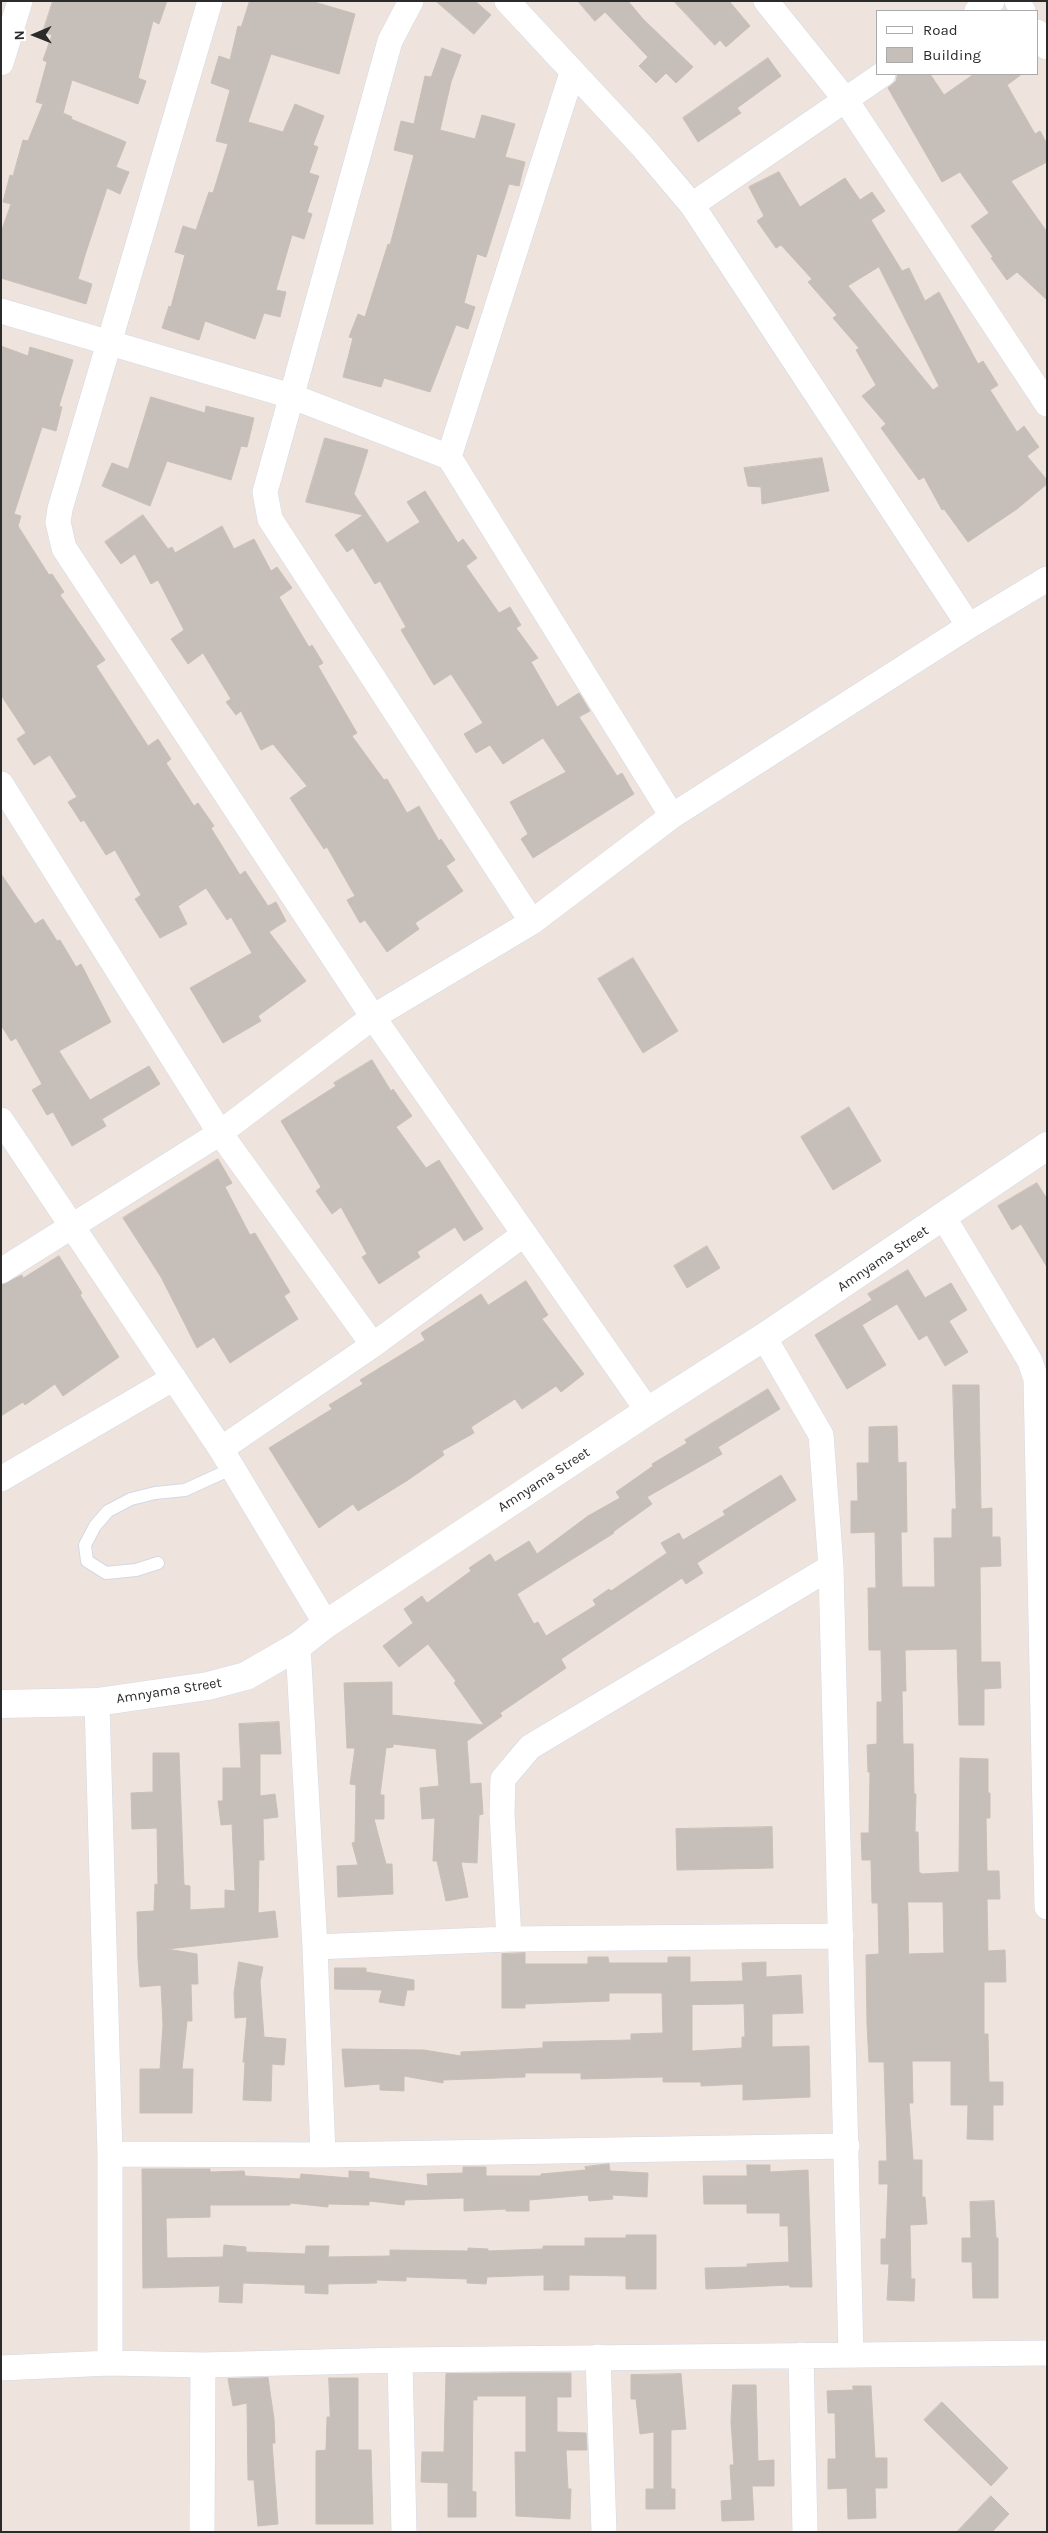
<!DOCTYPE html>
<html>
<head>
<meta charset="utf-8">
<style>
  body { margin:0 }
  #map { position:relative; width:1048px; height:2533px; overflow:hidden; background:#eee4dd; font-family:Karla,sans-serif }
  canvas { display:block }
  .frame { position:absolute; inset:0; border:2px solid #2b2b2b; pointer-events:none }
  .legend { position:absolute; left:876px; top:10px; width:162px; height:65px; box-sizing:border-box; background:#fff; border:1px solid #aaa; margin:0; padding:6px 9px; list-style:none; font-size:15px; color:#2b2b2b }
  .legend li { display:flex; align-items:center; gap:10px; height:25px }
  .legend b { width:25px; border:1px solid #aaa }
  .north { position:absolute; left:10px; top:10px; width:50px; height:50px; -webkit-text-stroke:4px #fff; paint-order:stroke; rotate:269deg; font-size:14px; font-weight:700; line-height:20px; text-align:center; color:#2b2b2b }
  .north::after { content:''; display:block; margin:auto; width:18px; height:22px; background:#2b2b2b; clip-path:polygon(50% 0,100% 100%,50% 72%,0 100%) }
</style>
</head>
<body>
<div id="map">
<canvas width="1048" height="2533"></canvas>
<div class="frame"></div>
<ul class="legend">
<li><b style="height:6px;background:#fff"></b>Road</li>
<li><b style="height:14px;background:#c6beb9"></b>Building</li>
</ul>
<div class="north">N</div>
</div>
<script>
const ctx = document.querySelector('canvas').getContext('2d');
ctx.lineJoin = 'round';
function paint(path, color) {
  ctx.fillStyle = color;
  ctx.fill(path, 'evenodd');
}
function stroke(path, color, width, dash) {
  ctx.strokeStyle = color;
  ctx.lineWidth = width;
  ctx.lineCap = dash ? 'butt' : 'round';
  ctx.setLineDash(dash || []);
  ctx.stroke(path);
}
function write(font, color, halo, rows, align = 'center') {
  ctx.font = font + ' Karla,sans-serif';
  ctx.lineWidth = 4;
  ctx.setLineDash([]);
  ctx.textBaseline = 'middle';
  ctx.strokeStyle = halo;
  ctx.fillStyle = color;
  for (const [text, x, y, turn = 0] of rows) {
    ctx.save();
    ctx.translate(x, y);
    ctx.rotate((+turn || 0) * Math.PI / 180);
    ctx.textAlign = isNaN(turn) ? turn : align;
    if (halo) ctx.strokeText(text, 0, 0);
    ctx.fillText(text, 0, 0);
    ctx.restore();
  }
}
const building = new Path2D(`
  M53 1H167L159 24 153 21 138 78 146 81 138 104 72 80 63 113 72 117 71 119 126 142 116 167 129 172 120 194 107 188 86 252 78 279 92 284 86 304 1 278V232L11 204 3 202 10 175 13 176 23 140 28 141 43 104 36 102 47 62 43 60 52 35 43 32Z
  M250 1H311L355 14 339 74 271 54 248 122 283 132 295 104 324 116 313 145 318 147 309 173 319 176 307 212 312 214 304 239 292 235 276 290 286 292 280 317 264 313 255 339 205 321 199 340 162 328 169 306 171 307 185 255 175 252 183 226 196 230 209 192 213 193 228 144 216 141 230 90 211 83 219 56 230 60 238 26 241 27Z
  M436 1H475L491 15 474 34Z
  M578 1H628L643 19 693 67 676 83 666 73 656 83 639 66 648 57 605 12 595 21Z
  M674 1H729L750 26 726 47 720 40 715 45Z
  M442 48 461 55 451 82 440 130 475 139 482 115 515 124 505 157 525 162 519 186 509 184 486 257 477 254 464 303 475 307 468 329 456 325 430 392 384 378 381 387 343 377 353 338 349 337 358 314 365 317 388 244 390 245 414 155 394 150 401 121 414 124 425 76 431 77Z
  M768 58 781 76 737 108 741 113 698 142 683 118Z
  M898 74H930L944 95 974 74H1022L1007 85 1035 134 1040 131 1047 144V162L1011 181 1047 232V300L1017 272 1007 280 991 258 993 257 971 226 989 213 960 172 942 182 888 88 896 81Z
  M779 172 800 207 845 178 860 200 872 192 885 211 871 220 902 271 909 268 925 301 939 292 978 364 983 361 998 385 990 390 1017 432 1024 426 1039 447 1027 456 1047 480V484L1017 509 968 542 944 509 942 510 924 477 919 480 881 428 886 424 862 396 876 385 856 350 859 348 833 318 837 315 808 282 812 279 781 245 776 248 757 221 764 216 749 187ZM879 267 939 386 933 390 848 286Z
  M1 346 28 356 30 347 73 360 59 406 62 407 56 431 42 427 14 514 21 516 18 526 49 575 52 574 64 592 60 595 105 660 96 666 148 746 158 739 171 759 166 763 194 806 198 803 214 826 211 828 240 875 245 871 268 906 276 902 286 921 269 932 306 981 258 1016 261 1021 223 1043 190 988 252 953 231 917 227 920 206 888 178 906 187 924 160 938 135 899 141 895 115 850 106 855 84 820 81 822 68 802 77 797 50 755 34 765 17 739 26 733 1 695Z
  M151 397 205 413 206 406 254 418 247 447 241 446 231 480 167 461 150 506 102 486 112 463 128 469Z
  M325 438 368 450 354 494 387 543 420 522 407 502 425 491 458 543 463 539 477 558 466 566 499 613 510 607 521 625 516 628 538 658 531 662 557 707 579 693 590 711 579 717 617 776 622 773 634 794 533 858 521 839 528 834 510 802 566 772 543 738 503 764 490 745 476 753 464 734 483 723 451 674 434 685 401 630 406 627 380 581 375 584 353 548 347 552 335 535 363 515 306 502Z
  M822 458 829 491 762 504 761 487 748 486 744 468Z
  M143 515 168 549 172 547 175 553 222 526 234 549 254 539 271 571 277 567 292 588 279 597 309 647 312 645 323 663 318 666 357 733 352 736 384 780 387 779 407 813 419 806 439 841 441 839 455 860 446 866 463 891 415 923 419 929 387 952 365 920 360 923 347 900 355 896 327 847 324 849 290 798 307 786 273 744 261 750 241 711 236 715 226 702 231 699 203 653 188 664 171 639 184 630 158 580 151 584 135 554 121 564 105 542Z
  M1 874 35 924 43 919 57 941 60 940 76 967 81 964 111 1022 59 1051 90 1100 149 1066 160 1084 102 1119 106 1126 72 1146 53 1112 47 1115 32 1090 42 1084 16 1038 11 1041 1 1025Z
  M633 958 678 1031 643 1053 598 979Z
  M372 1060 391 1091 393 1089 412 1116 396 1127 426 1168 439 1160 483 1229 464 1241 455 1227 417 1252 420 1257 379 1284 362 1257 367 1254 341 1207 332 1214 316 1191 321 1187 281 1121 336 1086 334 1083Z
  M849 1107 881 1161 833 1190 801 1137Z
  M218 1159 232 1183 225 1187 250 1235 255 1233 290 1292 284 1296 298 1319 230 1363 214 1337 197 1348 161 1277 123 1218Z
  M1037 1183 1047 1199V1267L1021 1224 1012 1230 998 1206Z
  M707 1246 720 1268 687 1288 674 1266Z
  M59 1256 82 1293 80 1295 119 1357 63 1396 55 1384 25 1405 23 1402 1 1416V1285L22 1275 23 1278Z
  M908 1270 925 1298 951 1283 967 1310 949 1321 968 1352 945 1366 927 1335 919 1340 897 1304 862 1325 886 1365 847 1389 815 1335 872 1300 868 1294Z
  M526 1281 548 1315 542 1319 584 1374 561 1392 556 1386 522 1409 515 1399 471 1427 474 1433 442 1451 444 1455 408 1480 358 1511 353 1504 319 1528 269 1448 332 1409 329 1405 363 1384 360 1380 425 1340 421 1333 481 1294 488 1305Z
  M953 1385H979L981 1509 992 1508V1537H1000L1001 1566 980 1567 981 1662H1000L1001 1688 984 1689V1725H959L957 1649 905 1650 906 1691H902L903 1744H913L914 1794H916L915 1832H918L919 1872 922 1874 959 1872 960 1758 988 1759V1793H990V1818H986L987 1871H999L1000 1899H987L988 1951 1005 1950 1006 1982H984V2034H988L989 2082H1003V2105H993V2140L967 2139 968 2105H951V2061H912L913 2103H909L913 2160H922V2197H925L927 2224 910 2225 911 2279H915L914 2301 887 2300 889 2264H881V2239H886L888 2184H879V2161H887L884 2062H869L867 2024 866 1955 879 1954 878 1903H872L871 1860H862L861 1833H869L870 1772H868L867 1745 877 1744V1702H882L881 1650H869L868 1588H876L875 1532 851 1533V1501H858L857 1463H869V1427L897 1426 898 1463 906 1462 907 1532H901L902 1587H935L934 1538H952V1509H956ZM908 1902H943L944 1953 909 1954Z
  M768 1389 780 1409 718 1447 722 1454 647 1497 652 1504 613 1532 614 1533 517 1594 534 1624 538 1622 546 1636 596 1605 593 1600 609 1589 611 1591 667 1553 661 1543 679 1533 683 1540 725 1515 723 1511 781 1475 796 1500 697 1563 703 1573 686 1584 682 1578 561 1659 566 1668 500 1713 502 1716 467 1741 470 1784 481 1783 483 1814 479 1815 477 1863 461 1862 468 1897 446 1901 437 1861H433L435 1818 422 1819 420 1788 439 1786 436 1749 393 1744V1747L386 1748 380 1795H384V1819H374L386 1864H392L393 1894 338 1897 337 1866 358 1865 352 1843 355 1842 356 1785 350 1784 355 1748H347L344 1683 392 1682V1715L484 1725 454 1683 456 1681 428 1644 399 1667 383 1646 413 1623 404 1609 422 1596 427 1603 471 1571 469 1568 490 1554 495 1562 529 1541 537 1554 588 1516 620 1498 616 1492 653 1466 652 1464 687 1443 685 1440Z
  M279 1722 281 1754H260V1796L275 1794 278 1817 263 1819 264 1860H259L258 1913 275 1911 278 1937 167 1949 197 1954 198 1984H191L192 2021H187L182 2069H193L192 2113H140V2069H160L163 2025 161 1985 140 1987 138 1959 137 1912 154 1911 155 1884 158 1885 157 1828 132 1829 131 1793 153 1792V1753H179L184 1885 190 1886V1910L225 1908V1890L235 1891 232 1824 221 1825 218 1801H223V1768H241L239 1724Z
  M772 1827 773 1868 677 1870 676 1829Z
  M525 1953V1964H588V1957H608L609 1963H668V1957H690V1982L743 1981 742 1963 766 1962V1977L801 1975 803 2013 772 2014V2047L809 2046 810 2097 743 2100V2084L701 2086V2082H663V2077L581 2079V2073H525V2077L443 2080V2083L404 2076V2091L380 2090V2084L345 2087 342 2049 424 2050 461 2056V2052L543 2048V2042L631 2040V2034L663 2033 662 1993H609V2001L525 2004V2008H502V1954ZM744 2004 745 2037H742V2048L692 2051V2005Z
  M239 1962 263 1967 260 1982 264 2037 286 2039 284 2065 272 2064 271 2101 243 2100 245 2062H243L247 2017 235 2018 234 1993Z
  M335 1968H366V1972L414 1980V1990H407L404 2006 379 2002 382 1990 335 1989Z
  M609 2164 610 2171 648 2173 647 2197 612 2195 613 2199 589 2201 588 2195 529 2200V2211H506V2209L464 2211V2198L405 2200 404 2205 369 2201V2205L328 2204V2207L290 2203V2205H210V2217L166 2218 167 2258 223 2257 224 2245 246 2247V2252L305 2254 306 2246H329L328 2257 390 2256V2250L468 2251V2248L488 2249V2251L543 2249V2246H585V2238H626V2235H656V2289H626V2276L569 2275V2290H544V2275L487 2277 486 2284 467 2283V2279L406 2277V2281L376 2280 377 2283 328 2284V2294L305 2293V2285L243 2283 242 2303 219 2302 220 2286 143 2288 142 2169H210V2172L244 2171 245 2176 300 2179 301 2174 349 2178V2171L369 2172V2178L428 2186 427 2174 463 2173V2167H486V2176H541V2174L586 2170 585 2167Z
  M747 2165H770V2172L808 2170 812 2287H790L789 2285 706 2289 705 2268 747 2267V2264L789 2262 788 2226H780V2213H747V2204H704L703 2176H747Z
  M994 2201 996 2238H998V2298H973L972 2262H962V2238H971L970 2202Z
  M508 2373H571V2397H557V2432L586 2433 587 2450H566L568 2489H571L570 2519 516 2516 515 2452H526V2396H477V2400H473L472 2491 476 2492V2517H448V2483L421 2482 422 2452H444L446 2374Z
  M681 2374 686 2429 671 2430V2489H675V2509H646V2489H654V2432L640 2434 636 2399H631V2375Z
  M268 2378 274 2419 275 2443H272L278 2524 258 2526 254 2480H248L247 2403 233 2406 228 2379Z
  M329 2378H358V2450H371L373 2524H316V2451L326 2450 327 2417H330Z
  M733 2385H756L758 2461 774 2460V2486H752L754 2520 722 2521 721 2501 732 2500 730 2465H734L731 2422Z
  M853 2386H871L875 2458H887V2488H875L876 2518 848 2519 847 2488 828 2489V2459H836L835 2413H828L827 2391 853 2390Z
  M942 2402 1008 2468 991 2486 924 2420Z
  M991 2496 1009 2514 992 2532H957Z`);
paint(building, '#c6beb9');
stroke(building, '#c9bfb6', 1);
const service = new Path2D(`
  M158 1563 136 1570 106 1573 87 1561 85 1545 95 1526 108 1511 131 1499 155 1493 185 1490 231 1469`);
const minor = new Path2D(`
  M210 1 60 509 58 522 64 548 373 1017 648 1411
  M411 1 390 41 265 492 270 519 532 922
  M507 1 642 146 692 205 969 626
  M766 1 845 99 1047 404
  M1017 1 1023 11
  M977 11 992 1
  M1037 32 1047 47
  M1 63 20 1
  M572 73 449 457 672 816
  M692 205 883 74
  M1 311 291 396 449 457
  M1 784 220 1133 373 1345
  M1 1120 221 1449 326 1624
  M944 1218 1030 1361 1036 1379 1047 1907
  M1 1271 220 1133 373 1017 532 922 672 816 969 626 1047 579
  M764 1337 821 1435 831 1567 851 2354
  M221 1449 373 1345 523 1235
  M1 1479 174 1378
  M298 1646 315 1947 323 2155
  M97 1702 110 2154V2363
  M509 1939 502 1813 503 1779 530 1747 831 1567
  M315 1947 509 1939 841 1936
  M110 2154 323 2155 847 2146
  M801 2355 805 2532
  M598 2357 604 2532
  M400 2360 404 2532
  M1 2368 110 2363 203 2365 400 2360 1047 2353
  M202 2532 203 2365`);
const tertiary = new Path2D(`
  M1 1704 97 1702 208 1686 246 1676 298 1646 326 1624 648 1411 764 1337 1047 1146`);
stroke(service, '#d2d9e5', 14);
stroke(minor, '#d2d9e5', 26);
stroke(tertiary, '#d2d9e5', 29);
stroke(service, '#fff', 12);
stroke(minor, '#fff', 25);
stroke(tertiary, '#fff', 28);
write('14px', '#2b2b2b', '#fff', [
  ["Amnyama Street",883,1259,-34],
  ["Amnyama Street",544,1480,-33],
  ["Amnyama Street",169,1691,-9]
]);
</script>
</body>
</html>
